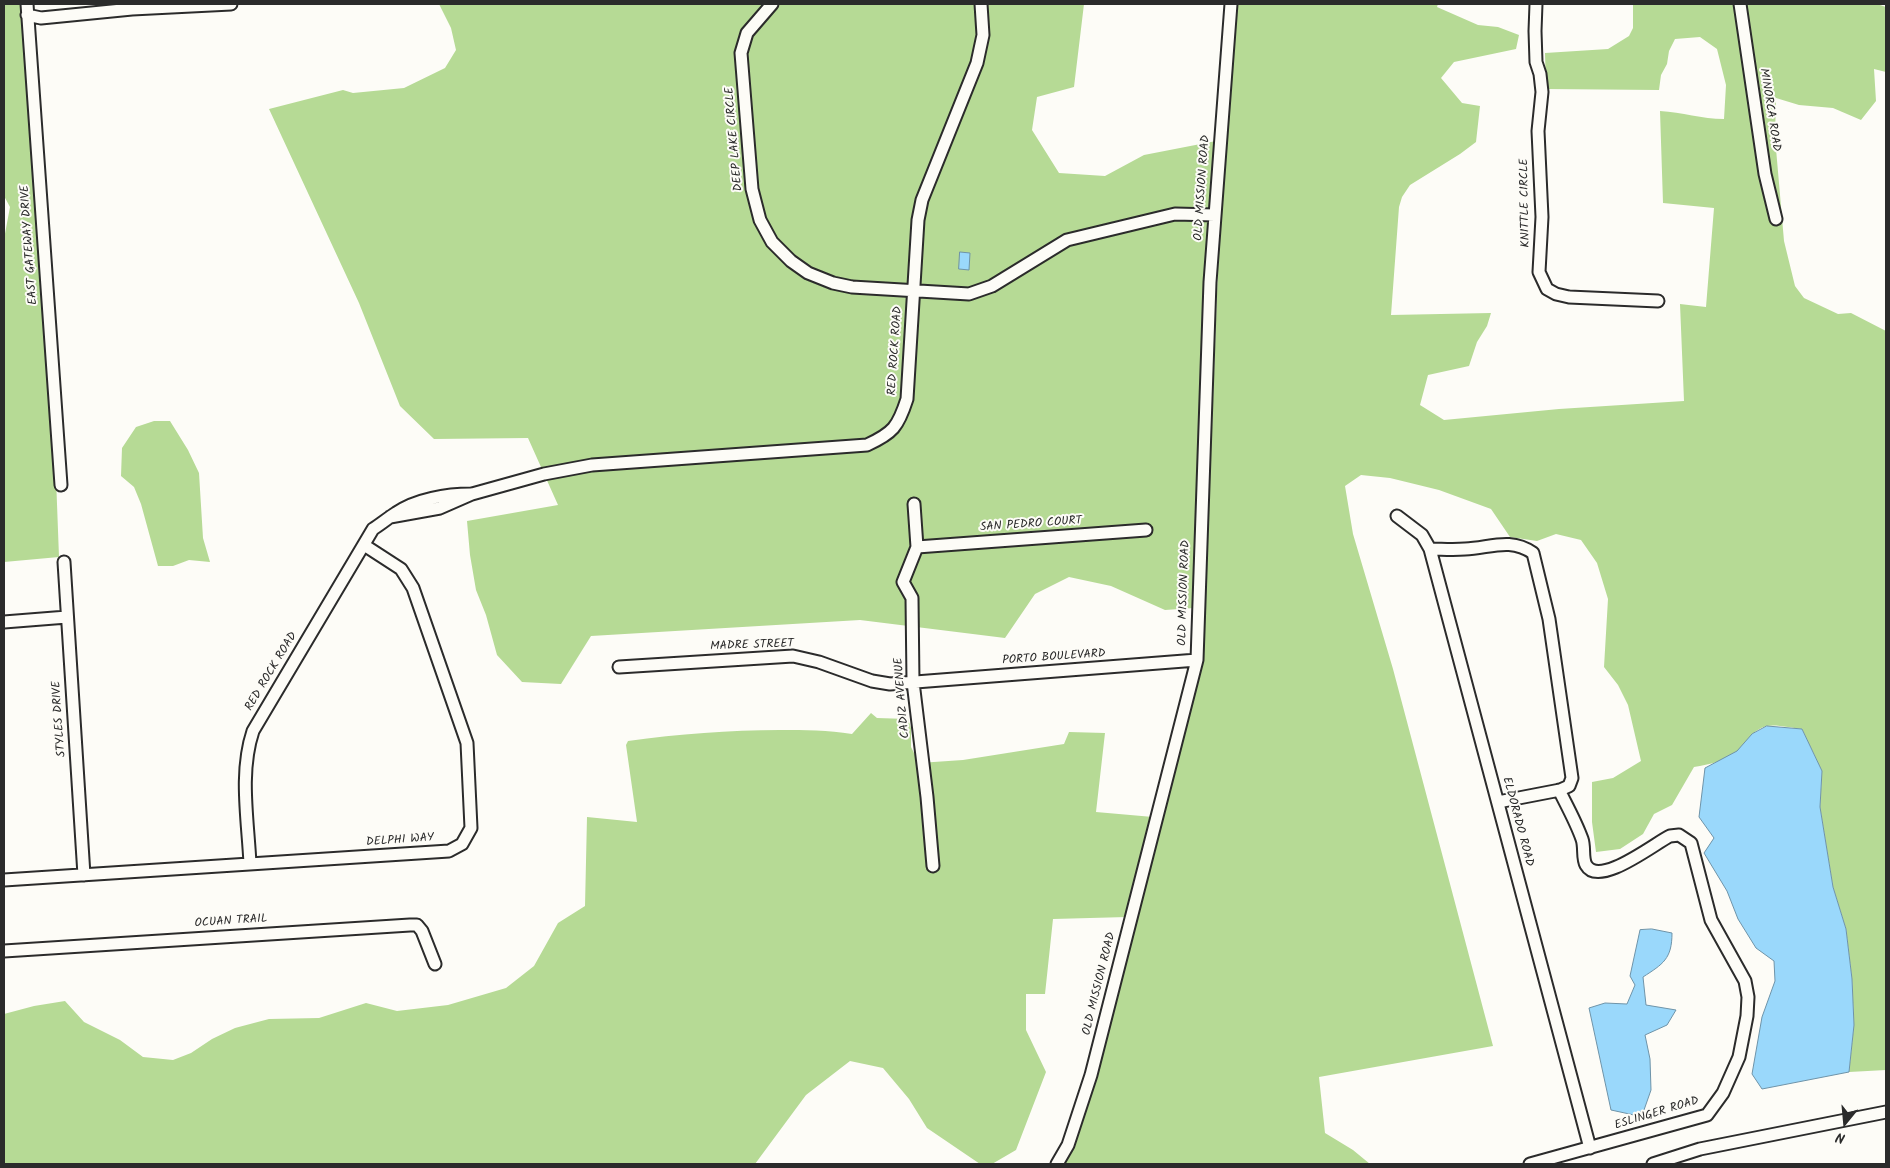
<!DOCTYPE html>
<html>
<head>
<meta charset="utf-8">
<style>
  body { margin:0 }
  #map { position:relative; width:1890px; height:1168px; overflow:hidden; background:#fdfcf7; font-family:Kalam,sans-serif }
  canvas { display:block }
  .frame { position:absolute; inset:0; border:5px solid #2b2b2b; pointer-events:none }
  .north { position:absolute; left:1820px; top:1098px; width:50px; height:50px; -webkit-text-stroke:4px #fdfcf7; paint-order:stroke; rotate:197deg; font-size:14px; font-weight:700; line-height:20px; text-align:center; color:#2b2b2b }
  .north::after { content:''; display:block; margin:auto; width:18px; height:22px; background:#2b2b2b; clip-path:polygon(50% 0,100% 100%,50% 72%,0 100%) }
</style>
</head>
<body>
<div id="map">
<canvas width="1890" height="1168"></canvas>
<div class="frame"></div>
<div class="north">N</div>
</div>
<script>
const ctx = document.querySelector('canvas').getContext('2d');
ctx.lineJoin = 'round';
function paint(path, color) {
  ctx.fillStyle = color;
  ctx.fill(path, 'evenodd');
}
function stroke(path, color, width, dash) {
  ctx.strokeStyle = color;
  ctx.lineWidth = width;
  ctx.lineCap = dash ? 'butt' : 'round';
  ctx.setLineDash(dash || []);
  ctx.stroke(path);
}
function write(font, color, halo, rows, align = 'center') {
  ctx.font = font + ' Kalam,sans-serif';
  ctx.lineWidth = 4;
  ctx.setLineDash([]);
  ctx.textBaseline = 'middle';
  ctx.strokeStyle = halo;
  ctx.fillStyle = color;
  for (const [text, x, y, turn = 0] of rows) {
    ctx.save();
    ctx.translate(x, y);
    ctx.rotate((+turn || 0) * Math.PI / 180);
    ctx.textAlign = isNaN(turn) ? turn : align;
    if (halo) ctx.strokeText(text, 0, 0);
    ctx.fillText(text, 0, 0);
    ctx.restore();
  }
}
paint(new Path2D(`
  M4 4H29L45 186 59 557 4 562V239L10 207 4 196Z
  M439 4H1084L1074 87 1037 97 1032 130 1059 173 1105 176 1144 155 1216 141 1194 608 1165 610 1111 586 1069 577 1035 594 1005 638 860 620 591 636 561 684 522 682 497 655 486 615 476 590 470 555 467 521 558 505 528 438 434 439 400 406 359 303 269 109 343 90 353 93 404 88 445 68 456 50 451 28Z
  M1236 4H1438L1437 7 1478 25 1498 27 1519 35 1516 49 1454 62 1441 78 1462 103 1480 106 1476 142 1460 154 1410 185 1402 197 1399 207 1391 315 1491 313 1487 326 1477 342 1469 366 1428 375 1420 405 1444 420 1559 409 1684 401 1680 304 1706 307 1714 208 1663 203 1660 111C1682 112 1702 119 1724 119L1726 85 1717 49 1700 37 1675 39 1669 51 1667 64 1661 75 1659 90 1546 89 1545 53 1608 49 1629 36 1633 28V4H1877L1886 7V72L1874 69 1876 101 1861 120 1833 108 1799 105 1776 98 1775 137 1784 241 1795 286 1804 298 1838 314 1851 313 1886 331V1070L1849 1072 1854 1025 1852 979 1846 929 1833 887 1820 807 1822 771 1802 729C1793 728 1775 724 1767 726 1753 729 1747 742 1738 751 1725 762 1710 764 1694 767L1672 805 1654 814 1643 834 1620 849 1596 852 1592 822V782L1613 778 1641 761 1628 705 1618 685 1604 667 1608 599 1597 563 1581 540 1556 534 1537 541 1510 537 1491 509 1439 490 1390 478 1361 475 1345 486 1353 534 1393 669 1493 1046 1319 1077 1325 1133 1353 1150 1370 1164H1062L1184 732 1212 428 1218 267Z
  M154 421H170L188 450 199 473 203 538 210 562 189 560 173 566H158L141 504 134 487 121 476 122 448 136 427Z
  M871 713 877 718 908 719 911 728V747L919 763 963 760 1064 744 1069 732 1105 733 1096 812 1153 817 1127 917 1053 919 1045 994H1026V1030L1046 1072 1016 1150 992 1164H980L927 1128 909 1099 883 1068 850 1061 806 1095 755 1164H4V1014L34 1006 65 1001 84 1022 120 1040 143 1057 173 1060 191 1053 212 1039 235 1028 269 1019 319 1018 366 1003 397 1011 448 1005 506 988 534 966 558 923 585 906 587 817 637 822 626 745 628 741C679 734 729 730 780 730 805 730 828 730 852 734Z`), '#b6da95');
const water = new Path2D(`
  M960 252 970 253 969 270 959 269Z
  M1767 726 1802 729 1822 771 1820 807 1833 887 1846 929 1852 979 1854 1025 1849 1072 1762 1089 1752 1074 1762 1017 1775 981 1774 961 1756 948 1738 919 1727 891 1704 853 1714 838 1699 817 1705 768 1737 751 1752 734Z
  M1652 929 1672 933C1672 959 1663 964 1643 977L1646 1005 1676 1010 1667 1025 1645 1035 1650 1059 1651 1090 1644 1110 1634 1115 1611 1110 1589 1008 1605 1003 1627 1004 1635 985 1630 976 1640 930Z`);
paint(water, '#9ad8fb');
stroke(water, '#6e93a8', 1);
const minor = new Path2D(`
  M27 4 61 485
  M772 4 747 33 741 53 752 189 760 220 772 242 791 261 808 273 833 283 852 287 969 294 992 286 1067 240 1175 214 1215 215
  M1536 4 1535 31 1536 62 1540 74 1542 92 1538 131 1542 217 1539 272 1547 289 1556 294 1569 297 1658 301
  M1740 4 1765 174 1776 219
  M27 15 41 18 132 9 231 4
  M914 504 917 547 903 582 912 598 913 682 927 797 933 866
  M1397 516 1422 535 1430 549 1590 1148
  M390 517 440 508 472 494 544 474 592 465 867 445C893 433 898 427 907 399L918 220 922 200 977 63 983 35 981 4
  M917 547 1146 530
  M1430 549C1441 549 1453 550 1465 549 1490 548 1510 537 1533 553L1549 619 1572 778 1569 786 1560 790 1498 802
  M64 562 84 875
  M4 622 67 617
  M619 667 793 656 819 662 872 681 890 684 1197 660
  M250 864C248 820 239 773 253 731L373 529C381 524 388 518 396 513 416 499 447 494 471 494
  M4 880 449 851 462 844 471 828 467 743 413 588 401 569 364 545
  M4 951 410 925H417L422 931 435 964
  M1057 1164 1068 1145 1091 1075 1197 660 1210 282 1231 4
  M1530 1164 1707 1115 1723 1093 1739 1057 1747 1016 1748 997 1745 981 1711 920 1691 843 1679 835 1670 836C1655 843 1599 888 1586 865 1582 858 1585 847 1582 839 1576 822 1567 806 1559 790
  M1653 1164 1700 1149 1886 1112`);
stroke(minor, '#2b2b2b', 15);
stroke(minor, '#fdfcf7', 11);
write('12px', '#2b2b2b', '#fdfcf7', [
  ["MINORCA ROAD",1769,110,81],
  ["DEEP LAKE CIRCLE",735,139,-95],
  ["OLD MISSION ROAD",1203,188,-86],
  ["KNITTLE CIRCLE",1526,203,-91],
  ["EAST GATEWAY DRIVE",30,245,-94],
  ["RED ROCK ROAD",896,351,-86],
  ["SAN PEDRO COURT",1031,525,-4],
  ["OLD MISSION ROAD",1185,593,-88],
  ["MADRE STREET",752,646,-2],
  ["PORTO BOULEVARD",1054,658,-4],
  ["RED ROCK ROAD",272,672,-59],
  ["CADIZ AVENUE",903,698,-95],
  ["STYLES DRIVE",60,719,-94],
  ["ELDORADO ROAD",1517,822,75],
  ["DELPHI WAY",400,841,-4],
  ["OCUAN TRAIL",231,922,-4],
  ["OLD MISSION ROAD",1100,984,-76],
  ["ESLINGER ROAD",1657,1114,-17]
]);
</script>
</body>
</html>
